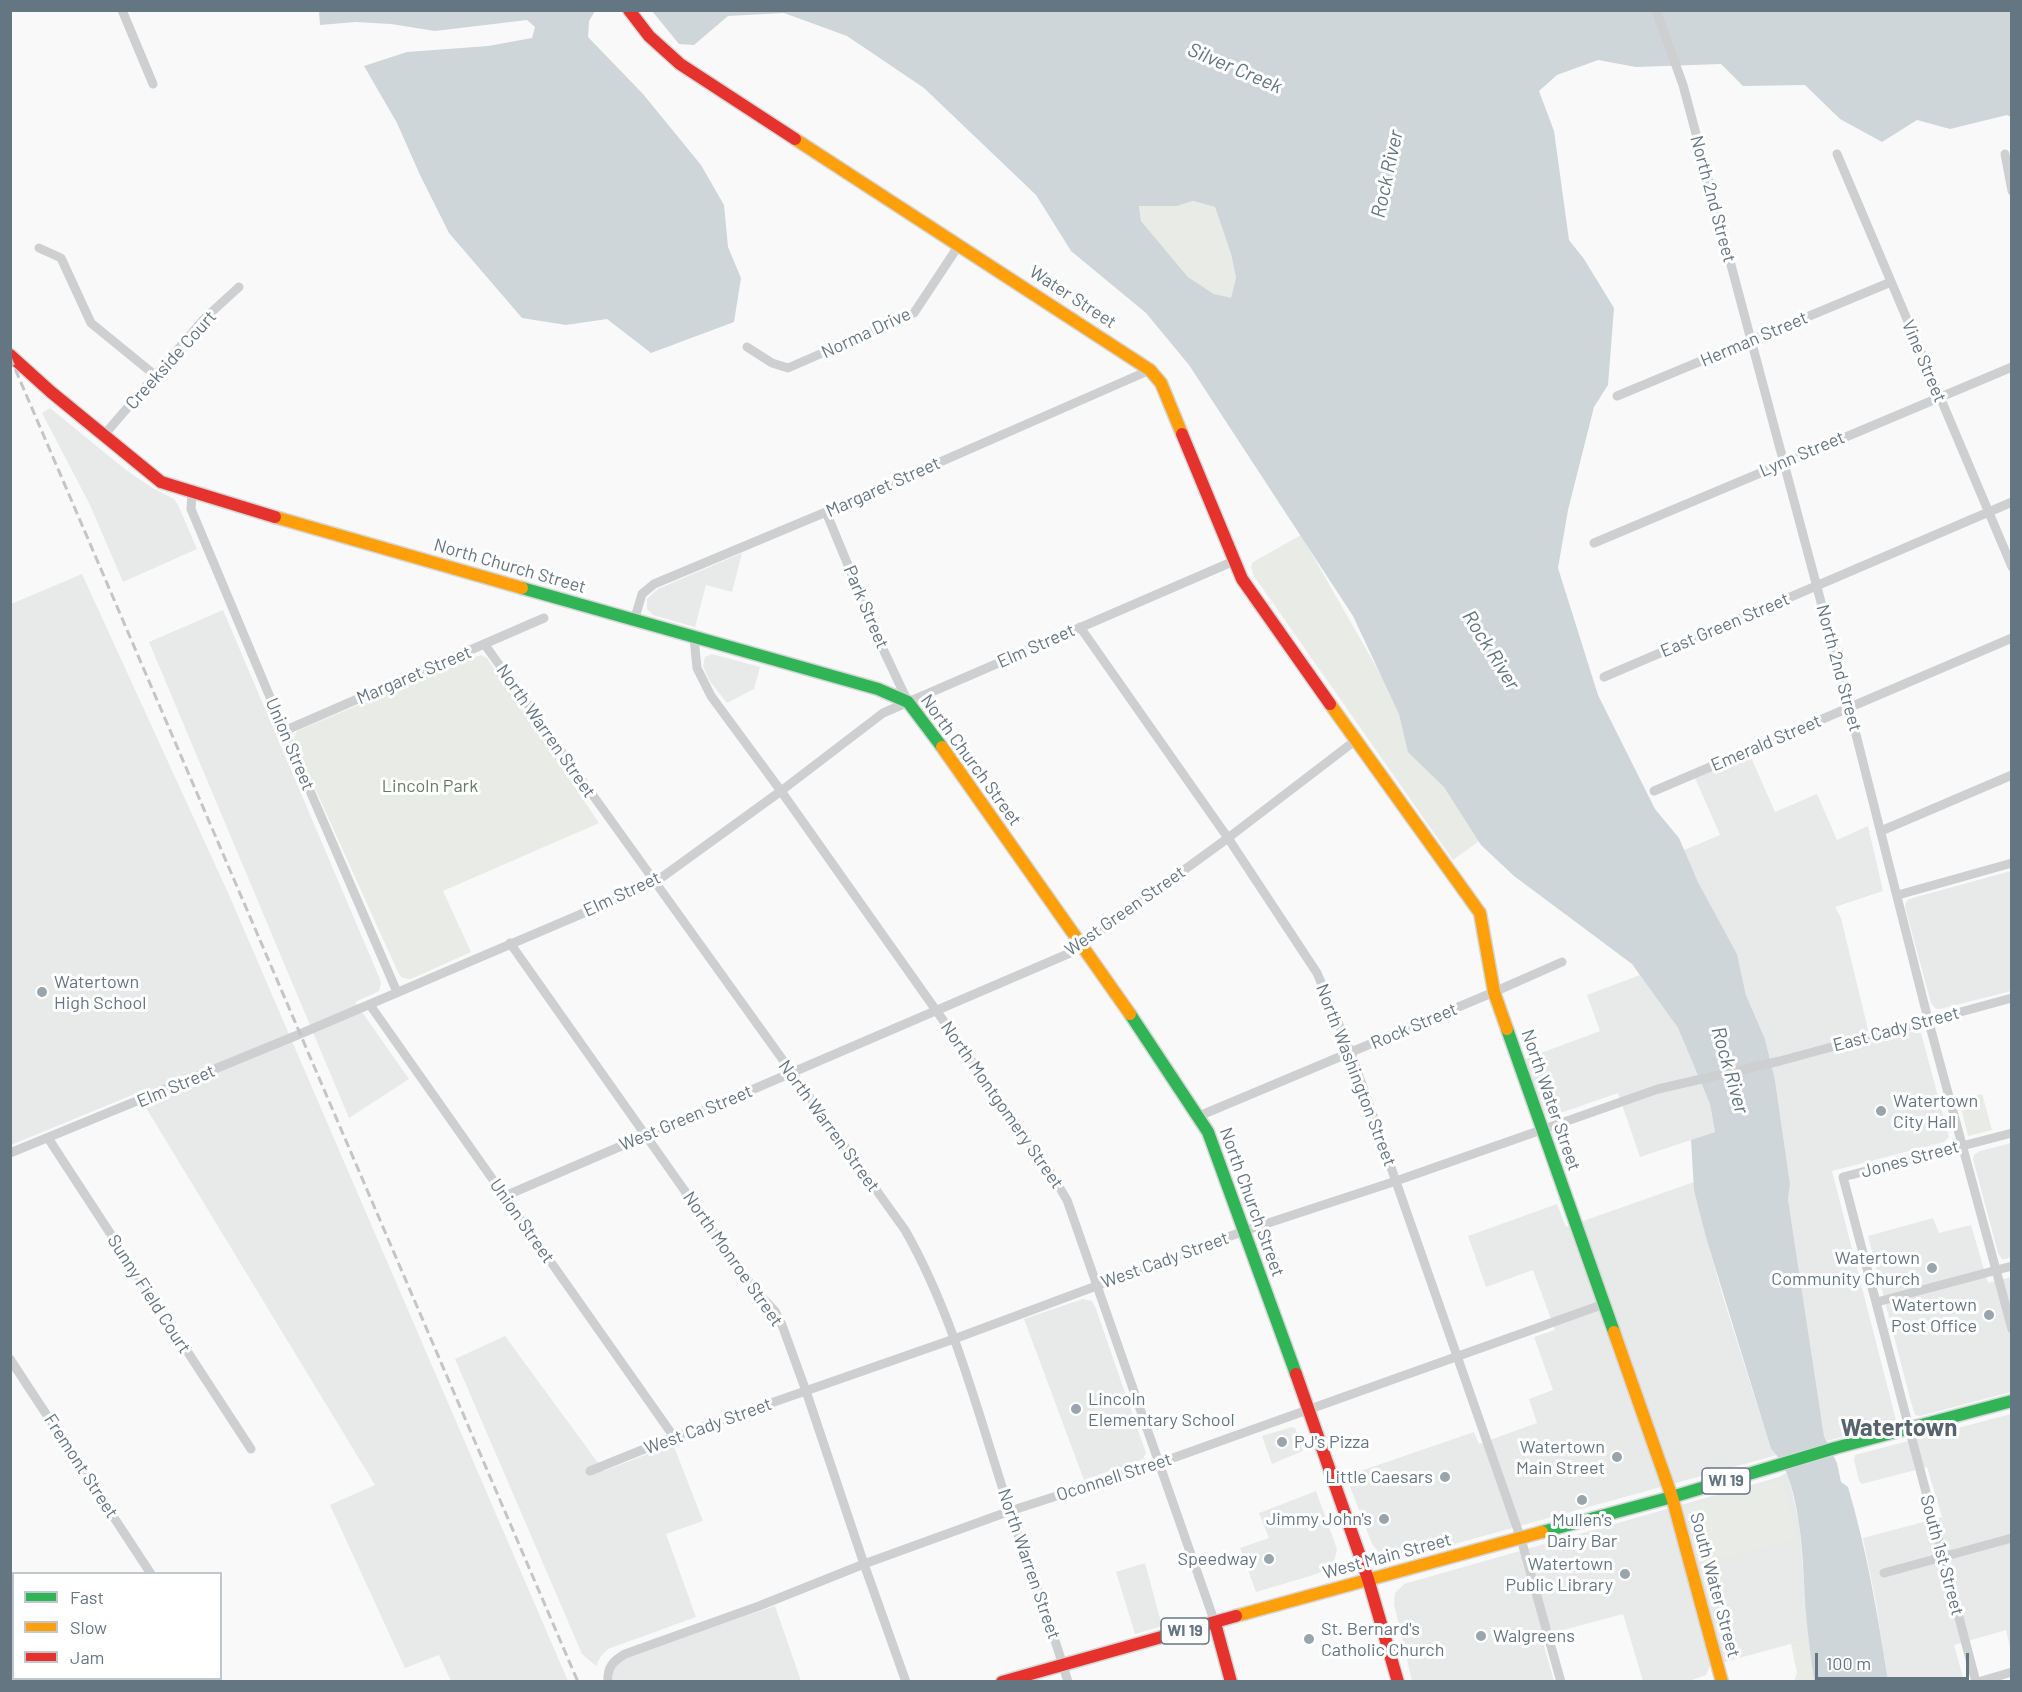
<!DOCTYPE html>
<html>
<head>
<meta charset="utf-8">
<style>
  body { margin:0 }
  #map { position:relative; width:2022px; height:1692px; overflow:hidden; background:#f9f9f9; font-family:Barlow,sans-serif }
  canvas { display:block }
  .frame { position:absolute; inset:0; border:12px solid #657683; pointer-events:none }
  .legend { position:absolute; left:12px; top:1572px; width:210px; height:108px; box-sizing:border-box; background:#fff; border:2px solid #c1c8cd; margin:0; padding:8px 10px; list-style:none; font-size:18px; color:#657683 }
  .legend li { display:flex; align-items:center; gap:12px; height:30px }
  .legend b { width:30px; border:2px solid #c1c8cd }
  .scale { position:absolute; left:1815px; top:1653px; width:154px; height:27px; box-sizing:border-box; border:3px solid #657683; border-top:0; padding-left:8px; font-size:18px; line-height:21px; white-space:nowrap; color:#657683; -webkit-text-stroke:4px #fff; paint-order:stroke }
</style>
</head>
<body>
<div id="map">
<canvas width="2022" height="1692"></canvas>
<div class="frame"></div>
<ul class="legend">
<li><b style="height:8px;background:#30b455"></b>Fast</li>
<li><b style="height:8px;background:#ff9f0a"></b>Slow</li>
<li><b style="height:8px;background:#e5322d"></b>Jam</li>
</ul>
<div class="scale">100 m</div>
</div>
<script>
const ctx = document.querySelector('canvas').getContext('2d');
ctx.lineJoin = 'round';
function paint(path, color) {
  ctx.fillStyle = color;
  ctx.fill(path, 'evenodd');
}
function stroke(path, color, width, dash) {
  ctx.strokeStyle = color;
  ctx.lineWidth = width;
  ctx.lineCap = dash ? 'butt' : 'round';
  ctx.setLineDash(dash || []);
  ctx.stroke(path);
}
function write(font, color, halo, rows, align = 'center') {
  ctx.font = font + ' Barlow,sans-serif';
  ctx.lineWidth = 6;
  ctx.setLineDash([]);
  ctx.textBaseline = 'middle';
  ctx.strokeStyle = halo;
  ctx.fillStyle = color;
  for (const [text, x, y, turn = 0] of rows) {
    ctx.save();
    ctx.translate(x, y);
    ctx.rotate((+turn || 0) * Math.PI / 180);
    ctx.textAlign = isNaN(turn) ? turn : align;
    if (halo) ctx.strokeText(text, 0, 0);
    ctx.fillText(text, 0, 0);
    ctx.restore();
  }
}
paint(new Path2D(`
  M50 408 126 470 151 487 174 499 178 505 197 549 123 582 90 505 42 413Z
  M742 553 732 592 706 585 695 627 653 615 647 609V599L658 589Z
  M82 574 229 895 568 1681H451L439 1655 405 1668 330 1505 375 1485 137 1093 11 1145V604Z
  M223 610 379 977 381 983 379 991 355 1002 409 1079 349 1118 149 642Z
  M712 654 760 667 754 689 727 703 709 680 703 666 705 657Z
  M1750 755 1775 812 1817 794 1837 840 1868 826 1883 891 1835 907 1841 918 1871 1042 1913 1031 1921 1033 1949 1137 1944 1142 1832 1171 1896 1420 1889 1425 1827 1441 1824 1436 1788 1199 1790 1184 1775 1080 1765 1039 1746 995 1737 954 1698 882 1684 850 1720 835 1695 778Z
  M2011 871V991L1940 1009H1936L1931 1003 1905 907 1906 902 1909 899Z
  M1640 975 1678 1028 1710 1104 1715 1132 1640 1157 1618 1093 1549 1117 1546 1116 1525 1059 1600 1031 1587 995Z
  M2011 1143V1257L2006 1259H2002L1998 1253 1973 1159 1974 1155 1980 1151Z
  M1694 1182 1707 1241 1723 1297 1771 1449 1777 1455 1400 1559 1387 1558 1381 1555 1372 1544 1346 1476 1474 1432 1479 1444 1537 1423 1529 1399 1553 1390 1534 1337 1555 1330 1533 1270 1486 1287 1468 1236 1557 1204 1566 1227Z
  M1933 1218 1939 1233 1971 1225 1988 1283 2011 1277V1392L1920 1416 1915 1415 1911 1402 1868 1236Z
  M1083 1299 1092 1301 1096 1309 1146 1453 1143 1459 1084 1480 1024 1319Z
  M505 1336 604 1471 673 1444 703 1521 666 1534 696 1617 608 1649 601 1656 596 1666 582 1654 455 1359Z
  M2011 1414V1652L2006 1630 1954 1645 1964 1681H1888L1876 1603 1863 1538 1942 1517 1927 1467 1862 1484 1859 1481 1854 1460 1855 1455Z
  M1292 1427 1295 1428 1303 1451 1272 1464 1262 1436Z
  M1786 1473 1789 1479 1799 1522 1809 1639 1710 1666 1706 1675 1689 1681H1643L1623 1614 1541 1636 1554 1681H1412L1394 1604 1395 1593 1404 1584 1779 1477Z
  M1316 1491 1337 1549 1334 1562 1321 1572 1310 1576 1256 1592 1240 1548 1269 1538 1259 1513Z
  M1145 1563 1162 1626 1135 1634 1116 1572Z
  M775 1606 801 1681 613 1682V1668L624 1658Z`), '#e8e9e9');
paint(new Path2D(`
  M1193 201 1215 207 1231 254 1236 279 1231 299 1214 294 1188 277 1141 221 1139 206H1177Z
  M1301 535 1402 712 1479 841 1453 860 1254 576 1251 567 1253 562Z
  M481 655 487 658 599 823 443 891 471 952 411 979C403 979 400 977 397 970L295 744 294 737 297 731 459 662Z
  M1982 1094 1992 1130 1968 1136 1959 1100Z
  M1782 1479 1797 1539 1695 1566 1678 1508Z
  M1809 1639 1814 1681H1794L1797 1673 1791 1644Z`), '#e8ebe6');
paint(new Path2D(`
  M319 11H595L589 21 588 37 643 94 701 165 724 205 728 247 741 278 734 322 651 353 607 319 566 325 522 318 449 233 420 175 397 123 364 66 407 52 488 46 532 38 535 27 527 20 435 31 391 24 355 22 320 25Z
  M652 11H2011V117L2007 115 1950 129 1917 120 1882 142 1840 119 1805 85 1743 86 1721 64 1636 67 1598 60 1557 75 1539 91 1554 131 1569 240 1584 259 1614 308 1608 385 1594 407 1568 510 1558 568 1598 695 1655 809 1679 838 1698 882 1737 954 1746 995 1765 1039 1775 1080 1790 1184 1788 1199 1824 1436 1837 1463 1841 1482 1848 1487C1867 1551 1878 1616 1888 1681H1814C1811 1659 1808 1636 1806 1613 1803 1570 1803 1479 1771 1449L1707 1241 1694 1190 1691 1140 1715 1132 1710 1104 1678 1028 1632 964 1514 876 1481 845 1444 787 1408 752 1399 714 1353 616 1189 365 1146 313 1071 251 1036 195 924 88 847 36 784 13 728 16 694 45 679 44ZM1193 201 1215 207 1231 254 1236 278 1231 298 1214 294 1188 277 1141 221 1139 206H1177Z`), '#ced6d9');
const fast = new Path2D(`
  M522 588 878 689 908 702 942 747
  M1130 1014 1208 1132 1296 1374
  M1507 1029 1614 1332
  M1542 1532 1672 1497 1835 1448 2012 1401`);
const slow = new Path2D(`
  M795 139 1150 370 1161 383 1182 434
  M275 517 522 588
  M1330 704 1480 913 1494 992 1507 1029
  M942 747 1130 1014
  M1614 1332 1672 1497 1722 1682
  M1236 1616 1542 1532`);
const jam = new Path2D(`
  M629 10 649 36 680 64 795 139
  M10 355 51 392 161 482 275 517
  M1182 434 1242 579 1330 704
  M1296 1374 1368 1579 1398 1682
  M1215 1623 1231 1682
  M1002 1682 1236 1616`);
stroke(fast, '#d5d6d7', 15);
stroke(slow, '#d5d6d7', 15);
stroke(jam, '#d5d6d7', 15);
stroke(new Path2D(`
  M122 10 153 84
  M1656 10 1683 85 1849 707 1928 1019 2012 1329
  M1837 154 2012 567
  M2005 154 2012 191
  M39 248 61 258 91 323 156 376
  M747 347 772 363 788 368 914 313 959 245
  M1617 396 1891 282
  M104 435 204 319 239 287
  M192 493 191 509 288 740 397 992
  M826 512 882 647 908 702
  M1594 543 2012 367
  M634 621 642 594 654 584 826 512 1150 370
  M1080 627 1228 838 1317 973 1351 1053 1521 1539 1561 1682
  M694 638 697 668 711 696 781 791 1049 1170 1067 1200 1215 1623
  M485 645 905 1230C954 1316 978 1414 1009 1508 1028 1566 1051 1623 1068 1682
  M1604 677 2012 502
  M284 731 544 618
  M1654 791 2012 638
  M1881 831 2012 775
  M1898 895 2012 863
  M510 943 754 1289 775 1311 782 1325 806 1391 864 1564 906 1682
  M370 1005 674 1437
  M1199 1116 1494 992 1562 962
  M48 1138 251 1449
  M10 1153 300 1034 654 883 781 791 883 713 1234 561
  M505 1196 1070 953 1228 838 1356 740
  M1877 1302 2012 1266
  M10 1359 151 1574
  M590 1471 674 1437 954 1339 1244 1231 1396 1181 1658 1089 1780 1061 2012 998
  M1884 1573 2012 1538
  M10 1636 14 1635
  M202 1678 203 1682
  M608 1682C607 1667 613 1661 625 1654L759 1606 864 1564 1010 1511 1159 1463 1604 1304
  M1976 1682 1843 1177 2012 1133
  M1978 1682 2012 1672`), '#cecfd0', 9);
stroke(fast, '#30b455', 12);
stroke(slow, '#ff9f0a', 12);
stroke(jam, '#e5322d', 12);
stroke(new Path2D(`
  M10 357 578 1682`), '#c3c5c6', 3, [9, 4.5]);
for (const [x, y, r, color] of [
  [42,992,6,"#99a4ac"],
  [1881,1111,6,"#99a4ac"],
  [1932,1268,6,"#99a4ac"],
  [1989,1315,6,"#99a4ac"],
  [1076,1409,6,"#99a4ac"],
  [1282,1442,6,"#99a4ac"],
  [1617,1457,6,"#99a4ac"],
  [1445,1477,6,"#99a4ac"],
  [1582,1500,6,"#99a4ac"],
  [1384,1519,6,"#99a4ac"],
  [1269,1559,6,"#99a4ac"],
  [1625,1574,6,"#99a4ac"],
  [1481,1636,6,"#99a4ac"],
  [1309,1639,6,"#99a4ac"]
]) {
  const dot = new Path2D();
  dot.arc(x, y, r, 0, 2 * Math.PI);
  ctx.fillStyle = color;
  ctx.fill(dot);
  stroke(dot, '#fff', 2);
}
for (const [x, y, w] of [
  [1726,1481,48],
  [1185,1631,48]
]) {
  const box = new Path2D();
  box.roundRect(x - w / 2, y - 13, w, 26, 4.5);
  ctx.fillStyle = '#fff';
  ctx.fill(box);
  stroke(box, '#657683', 1.5);
}
write('bold 16px', '#657683', null, [
  ["WI 19",1726,1481],
  ["WI 19",1185,1631]
]);
write('18px', '#657683', '#fff', [
  ["North 2nd Street",1713,199,75],
  ["Water Street",1073,297,33],
  ["Norma Drive",866,333,-25],
  ["Herman Street",1754,339,-23],
  ["Creekside Court",171,360,-48],
  ["Vine Street",1924,361,67],
  ["Lynn Street",1802,454,-23],
  ["Margaret Street",883,487,-24],
  ["North Church Street",510,566,16],
  ["Park Street",866,607,67],
  ["East Green Street",1725,625,-23],
  ["Elm Street",1036,646,-24],
  ["North 2nd Street",1839,668,75],
  ["Margaret Street",414,675,-23],
  ["North Warren Street",546,731,55],
  ["Emerald Street",1766,743,-23],
  ["Union Street",290,744,67],
  ["North Church Street",971,760,54],
  ["Elm Street",622,894,-25],
  ["West Green Street",1125,911,-35],
  ["Rock Street",1414,1026,-23],
  ["East Cady Street",1896,1029,-15],
  ["North Washington Street",1356,1075,69],
  ["Elm Street",176,1086,-23],
  ["North Water Street",1551,1100,71],
  ["North Montgomery Street",1002,1105,55],
  ["West Green Street",686,1118,-23],
  ["North Warren Street",829,1126,54],
  ["Jones Street",1910,1159,-15],
  ["North Church Street",1252,1202,70],
  ["Union Street",522,1221,55],
  ["North Monroe Street",733,1259,55],
  ["West Cady Street",1165,1260,-20],
  ["Sunny Field Court",149,1294,57],
  ["West Cady Street",708,1426,-20],
  ["Fremont Street",81,1466,57],
  ["Oconnell Street",1114,1477,-18],
  ["South 1st Street",1942,1555,75],
  ["West Main Street",1387,1556,-15],
  ["North Warren Street",1029,1564,71],
  ["South Water Street",1715,1585,75]
]);
write('18px', '#687a64', '#fff', [
  ["Lincoln Park",430,786]
]);
write('18px', '#657683', '#fff', [
  ["Watertown",54,982,"left"],
  ["High School",54,1003,"left"],
  ["Watertown",1893,1101,"left"],
  ["City Hall",1893,1122,"left"],
  ["Watertown",1920,1258],
  ["Community Church",1920,1279],
  ["Watertown",1977,1305],
  ["Post Office",1977,1326],
  ["Lincoln",1088,1399,"left"],
  ["Elementary School",1088,1420,"left"],
  ["PJ's Pizza",1294,1442,"left"],
  ["Watertown",1605,1447],
  ["Main Street",1605,1468],
  ["Little Caesars",1433,1477],
  ["Jimmy John's",1372,1519],
  ["Mullen's",1582,1520,"center"],
  ["Dairy Bar",1582,1541,"center"],
  ["Speedway",1257,1559],
  ["Watertown",1613,1564],
  ["Public Library",1613,1585],
  ["St. Bernard's",1321,1629,"left"],
  ["Catholic Church",1321,1650,"left"],
  ["Walgreens",1493,1636,"left"]
], 'right');
write('italic 20px', '#60757c', '#fff', [
  ["Silver Creek",1235,68,23],
  ["Rock River",1387,174,-78],
  ["Rock River",1491,650,58],
  ["Rock River",1730,1070,74]
]);
write('bold 24px', '#57646e', '#fff', [
  ["Watertown",1899,1428]
]);
</script>
</body>
</html>
